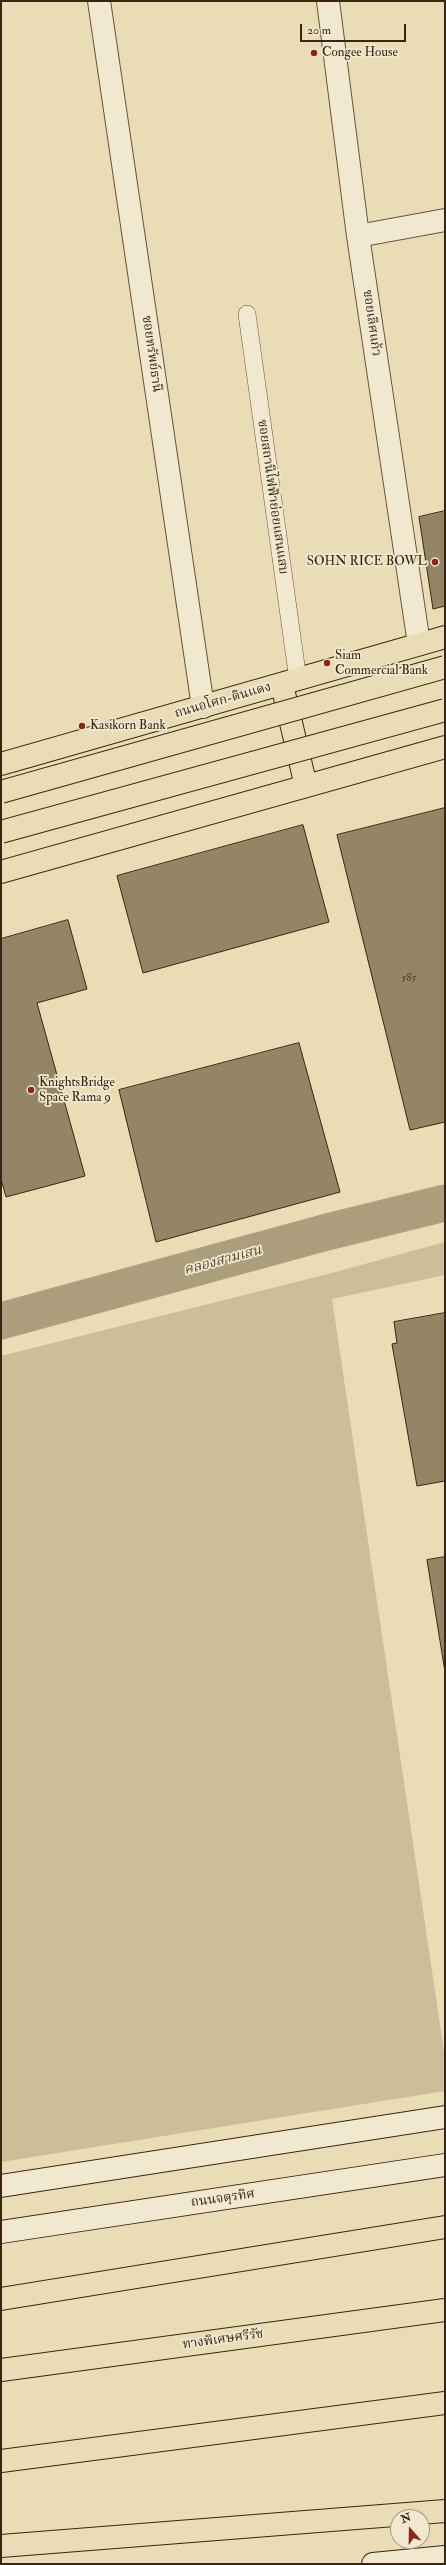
<!DOCTYPE html>
<html>
<head>
<meta charset="utf-8">
<style>
  body { margin:0 }
  #map { position:relative; width:446px; height:2565px; overflow:hidden; background:#eaddb5; font-family:"IM FELL Double Pica",serif }
  canvas { display:block }
  .frame { position:absolute; inset:0; border:2px solid #382613; pointer-events:none }
  .north { position:absolute; left:390px; top:2509px; width:40px; height:40px; box-sizing:border-box; background:#f1e9cf; border:1px solid #a79b84; border-radius:50%; rotate:340deg; font-size:11px; font-weight:700; line-height:16px; text-align:center; color:#382613 }
  .north::after { content:''; display:block; margin:auto; width:14px; height:18px; background:#8f2418; clip-path:polygon(50% 0,100% 100%,50% 72%,0 100%) }
  .scale { position:absolute; left:300px; top:24px; width:106px; height:18px; box-sizing:border-box; border:2px solid #382613; border-top:0; padding-left:5px; font-size:12px; line-height:14px; white-space:nowrap; color:#382613; -webkit-text-stroke:3px #f1e9cf; paint-order:stroke }
</style>
</head>
<body>
<div id="map">
<canvas width="446" height="2565"></canvas>
<div class="frame"></div>
<div class="north">N</div>
<div class="scale">20 m</div>
</div>
<script>
const ctx = document.querySelector('canvas').getContext('2d');
ctx.lineJoin = 'round';
function paint(path, color) {
  ctx.fillStyle = color;
  ctx.fill(path, 'evenodd');
}
function stroke(path, color, width, dash) {
  ctx.strokeStyle = color;
  ctx.lineWidth = width;
  ctx.lineCap = dash ? 'butt' : 'round';
  ctx.setLineDash(dash || []);
  ctx.stroke(path);
}
function write(font, color, halo, rows, align = 'center') {
  ctx.font = font + ' "IM FELL Double Pica","Noto Serif Thai",serif';
  ctx.lineWidth = 3.5;
  ctx.setLineDash([]);
  ctx.textBaseline = 'middle';
  ctx.strokeStyle = halo;
  ctx.fillStyle = color;
  for (const [text, x, y, turn = 0] of rows) {
    ctx.save();
    ctx.translate(x, y);
    ctx.rotate((+turn || 0) * Math.PI / 180);
    ctx.textAlign = isNaN(turn) ? turn : align;
    if (halo) ctx.strokeText(text, 0, 0);
    ctx.fillText(text, 0, 0);
    ctx.restore();
  }
}
paint(new Path2D(`
  M445 1242V1275L332 1299 445 2058V2091L1 2162V1356L328 1274Z`), '#ccbe99');
stroke(new Path2D(`
  M1 1321 327 1232 445 1203`), '#ad9f7e', 37);
const building = new Path2D(`
  M445 511V606L433 609 419 517Z
  M445 808V1122L410 1130 337 835Z
  M303 825 329 922 143 973 117 876Z
  M68 920 87 989 37 1003 85 1176 6 1197 1 1179V939Z
  M299 1043 340 1192 156 1242 119 1090Z
  M445 1313V1481L417 1486 392 1344 397 1343 394 1322Z
  M445 1557V1672L427 1560Z`);
paint(building, '#958567');
stroke(building, '#382613', 1);
const lane = new Path2D(`
  M247 314 298 680`);
const street = new Path2D(`
  M99 1 203 707
  M328 1 358 236 419 644
  M358 236 445 220`);
const secondary = new Path2D(`
  M1 2186 445 2117
  M1 2232 445 2165
  M373 2564 445 2557`);
const primary = new Path2D(`
  M282 685 306 786
  M1 764 445 637
  M1 872 445 747`);
const highway = new Path2D(`
  M1 2299 445 2227
  M1 2370 445 2310
  M1 2461 445 2403
  M1 2546 445 2511`);
stroke(lane, '#64543c', 18);
stroke(street, '#64543c', 24);
stroke(secondary, '#382613', 24);
stroke(primary, '#382613', 24);
stroke(highway, '#382613', 24);
stroke(lane, '#f1e9cf', 17);
stroke(street, '#f1e9cf', 22);
stroke(secondary, '#f1e9cf', 22);
stroke(primary, '#eaddb5', 22);
stroke(highway, '#eaddb5', 22);
const primaryBridge = new Path2D(`
  M1 792 445 667
  M1 832 445 710`);
stroke(primaryBridge, '#382613', 24, []);
stroke(primaryBridge, '#eaddb5', 22);
for (const [x, y, r, color] of [
  [314,53,4,"#8f2418"],
  [435,562,4,"#8f2418"],
  [327,663,4,"#8f2418"],
  [82,726,4,"#8f2418"],
  [31,1090,4,"#8f2418"]
]) {
  const dot = new Path2D();
  dot.arc(x, y, r, 0, 2 * Math.PI);
  ctx.fillStyle = color;
  ctx.fill(dot);
  stroke(dot, '#f1e9cf', 1.5);
}
write('11px', '#4f3e28', null, [
  ["585",409,979]
]);
write('13px', '#382613', '#f1e9cf', [
  ["Congee House",322,53],
  ["SOHN RICE BOWL",427,562,"right"],
  ["Siam",335,656],
  ["Commercial Bank",335,671],
  ["Kasikorn Bank",90,726],
  ["KnightsBridge",39,1083],
  ["Space Rama 9",39,1098]
], 'left');
write('13px', '#382613', '#f1e9cf', [
  ["ซอยเลิศแก้ว",371,323,82],
  ["ซอยทรัพย์ธานี",151,354,82],
  ["ซอยสถานีไฟฟ้าย่อยแสนแสบ",272,497,82],
  ["ถนนอโศก-ดินแดง",223,701,-16],
  ["ถนนจตุรทิศ",223,2199,-8],
  ["ทางพิเศษศรีรัช",223,2340,-8]
]);
write('italic 14px', '#5b4a33', '#f1e9cf', [
  ["คลองสามเสน",223,1261,-15]
]);
</script>
</body>
</html>
